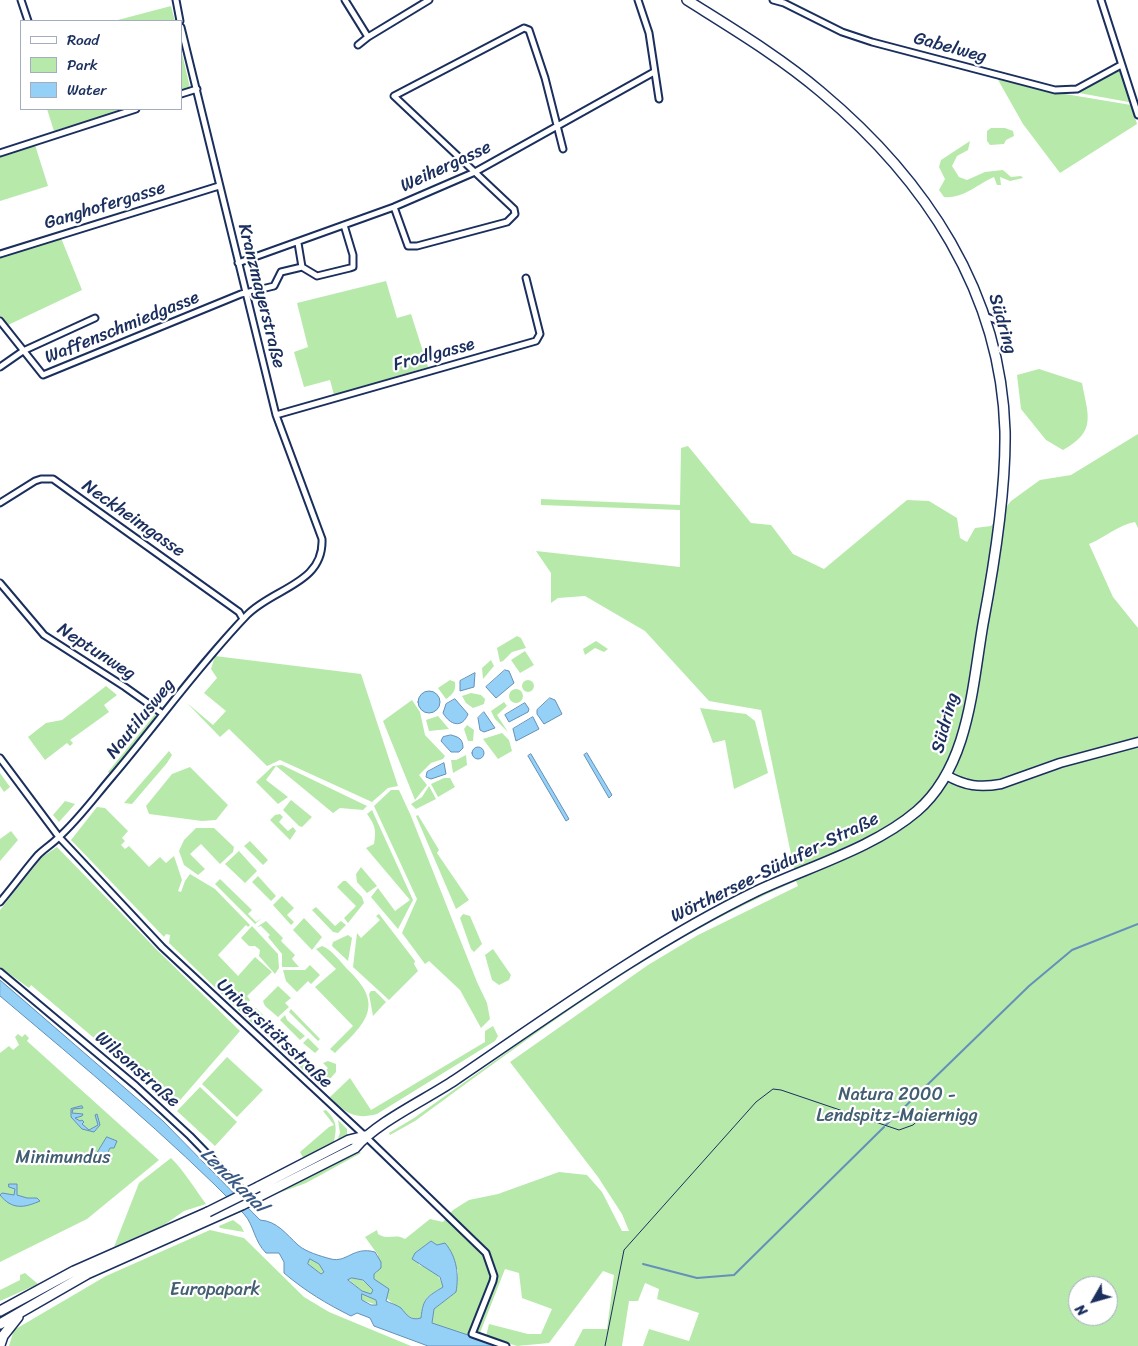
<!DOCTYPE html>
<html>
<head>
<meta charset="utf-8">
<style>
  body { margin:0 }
  #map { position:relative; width:1138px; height:1346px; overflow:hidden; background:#fff; font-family:Sriracha,sans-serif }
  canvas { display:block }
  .legend { position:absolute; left:20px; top:20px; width:162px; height:90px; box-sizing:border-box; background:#fff; border:1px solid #a4acbf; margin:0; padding:6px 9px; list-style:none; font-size:15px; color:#1b2f5e }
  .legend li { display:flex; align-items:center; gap:10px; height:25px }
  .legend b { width:25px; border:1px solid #a4acbf }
  .north { position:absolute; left:1068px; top:1276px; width:50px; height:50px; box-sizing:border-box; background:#fff; border:1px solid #a4acbf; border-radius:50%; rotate:232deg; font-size:14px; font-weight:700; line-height:20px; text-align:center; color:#1b2f5e }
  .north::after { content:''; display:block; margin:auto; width:18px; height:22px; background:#1b2f5e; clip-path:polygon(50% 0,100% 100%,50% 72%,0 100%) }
</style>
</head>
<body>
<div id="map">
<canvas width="1138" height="1346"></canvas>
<ul class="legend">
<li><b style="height:6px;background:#fff"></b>Road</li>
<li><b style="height:14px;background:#b7e9aa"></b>Park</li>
<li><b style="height:14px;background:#95d1f6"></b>Water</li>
</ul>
<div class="north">N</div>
</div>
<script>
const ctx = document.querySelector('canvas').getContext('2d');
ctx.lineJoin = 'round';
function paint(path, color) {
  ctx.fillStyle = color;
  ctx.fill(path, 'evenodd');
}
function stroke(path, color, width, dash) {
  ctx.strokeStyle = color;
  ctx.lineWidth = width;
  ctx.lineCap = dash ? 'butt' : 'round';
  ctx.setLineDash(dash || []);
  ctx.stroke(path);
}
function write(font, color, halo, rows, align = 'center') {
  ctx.font = font + ' Sriracha,sans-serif';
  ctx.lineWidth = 4.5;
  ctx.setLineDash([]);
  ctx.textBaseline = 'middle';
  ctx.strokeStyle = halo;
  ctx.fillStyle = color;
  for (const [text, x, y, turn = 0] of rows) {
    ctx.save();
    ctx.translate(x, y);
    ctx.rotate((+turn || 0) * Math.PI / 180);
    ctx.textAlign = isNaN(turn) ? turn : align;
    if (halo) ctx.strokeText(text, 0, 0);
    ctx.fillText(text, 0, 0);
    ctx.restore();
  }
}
paint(new Path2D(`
  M171 6 175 21H114Z
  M181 49 190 88 181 91Z
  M1121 65 1134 103 1068 91Z
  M997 78 1053 92 1131 105 1137 124 1060 173 1023 124Z
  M47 109H124L54 131Z
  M991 128H1005L1013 131 1014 136 1006 140 1004 144 990 145 987 141V131Z
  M970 141 968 150 957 156 952 166 959 177 967 180 985 172 1003 170 1011 177 1021 176 1023 178 1010 181 1000 177 1001 185H997L994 177C979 183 964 199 944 197L939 190 945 179 939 167 941 160Z
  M35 145 48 186 0 201V156Z
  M61 238 82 290 8 325 0 317V257Z
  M386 281 397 318 411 314 428 367 334 395 330 380 304 387 294 352 308 347 297 303Z
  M1039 369 1082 383C1088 416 1097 431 1063 450L1046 440 1021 409 1017 375Z
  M1138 434V528L1135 522C1118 525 1106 537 1089 544L1113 597 1138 628V1346H643L649 1329 689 1341 699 1313 657 1299 659 1289 645 1283 638 1301H629L622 1346H574L583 1329H607L614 1275 603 1271 549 1343 517 1346 486 1336 489 1324 528 1334H541L552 1309 522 1298 519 1273 505 1269 478 1338 432 1324 434 1309 456 1292 458 1271 445 1244 437 1245 431 1241 415 1253 419 1265C432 1269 439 1273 443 1287 426 1297 423 1298 421 1318 408 1321 407 1313 398 1307 387 1299 374 1291 374 1274L377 1272 378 1255 365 1237 377 1230 378 1234C389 1241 394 1233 405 1239L430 1219 443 1222 453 1210 469 1200 498 1194 559 1172 587 1175 602 1192 622 1231H629L622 1214 598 1177 510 1062 648 965 698 935 798 886 796 881C657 940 536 1033 415 1121L390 1135 389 1133 414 1118 603 984 697 927 796 878 761 710 709 701 645 631 585 596 558 598 551 603V573L536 551 680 567V510L541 505V499L680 505 681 448 688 446 751 523 771 525 793 554 824 569 907 500 929 501 957 518 960 538 967 542 975 528 991 526 1011 501 1040 480 1071 475ZM1078 1286H1108V1316H1078Z
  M517 636 521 638 526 648 512 652 503 661 500 662 497 648Z
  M596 641 608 649 604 652 595 648 585 655 583 649Z
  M525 651 534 665 520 673 511 660Z
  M215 656 361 674 398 786 388 788 372 802 280 760 267 766 229 729 220 737 187 703 213 725 226 711 204 693 217 678 211 669Z
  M491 660 494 666 483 679 482 668Z
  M450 680 455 682C456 691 453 694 446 699L438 688Z
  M522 686a6 6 0 1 1 12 0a6 6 0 1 1-12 0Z
  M106 686 117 695 104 705 109 712 70 740 73 743 70 746 67 743 45 760 28 737 46 723 62 720Z
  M509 696a7 7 0 1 1 14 0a7 7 0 1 1-14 0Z
  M471 693 481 695 485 699 484 704 473 708 466 703 462 696Z
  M412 700 420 712 425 735 445 756 443 759 431 763 419 775 427 785 415 800 383 721Z
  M504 702 507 706 497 715 508 732 495 719 491 711Z
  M700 708 746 714 755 721 768 773 734 789 725 740 713 743Z
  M156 713 155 718 110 774 108 772Z
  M438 716 449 729 429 731 426 720Z
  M467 725 474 730 473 741H468L464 729Z
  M502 733 509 740 512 751 498 759 483 739Z
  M169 751 172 755 167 763 132 804 124 803Z
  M466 755 467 765 453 773 451 760H456Z
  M282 765 367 806 363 810 340 808 333 813 276 766 266 780 288 797 278 804 256 782 273 766Z
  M190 767 228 805 216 820 202 821 149 814 146 806 172 774Z
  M0 773 10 787 4 792 0 786Z
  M444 778H450L455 787 438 797 431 784Z
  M429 786 436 799 416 809 411 804 422 797Z
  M391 790H399L411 816 477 982 487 1003 490 1019 481 1028 460 990 429 961 425 964 402 933 417 899 374 806Z
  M291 800 312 817 302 827 299 826 283 810Z
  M65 801 75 804 59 822 53 815Z
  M97 807 105 808 128 831 122 838 125 841 121 845 125 849 129 846 149 867 160 857 166 863 174 856 182 880 178 891 181 892 185 881 190 874 215 889 250 925 248 927 246 925 218 955 238 976 255 957 272 972 247 996 250 1000 247 1005 252 1010 256 1008 263 1015 254 1025 169 943 170 935 166 934 164 937 71 840Z
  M372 810 413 900 398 929 371 897 378 888 395 911 410 900 366 848 374 844C376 831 376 826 367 814Z
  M280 814 283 817 279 822 288 831 293 827 296 831 290 840 270 820 275 815Z
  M418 815 439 850 437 853 469 900 456 909 416 816Z
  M196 828H214L234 847 233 852 220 864 201 844 190 854 205 869 198 875 184 865 179 851 184 840Z
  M11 831 18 840 0 861V839Z
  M250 841 268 860 263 865 244 846Z
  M57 847 157 950 240 1031 175 1106 31 985 29 988 0 967V910L42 857Z
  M239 851 257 871 245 883 225 864Z
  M361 867 377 886 367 893 357 882 356 874Z
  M258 876 276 896 271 901 252 882Z
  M220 879 252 910 248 914 256 922 262 918 255 924 215 884Z
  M343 881H346L362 897 364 903 348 923 344 918 356 906 337 887Z
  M282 896 294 908 287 915 294 922 291 925 273 905Z
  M316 907 335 926 341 921 346 925 338 933 333 932 312 910Z
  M379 914 415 961 414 964 418 971 389 1000 353 967 357 933 361 938 380 920 376 916Z
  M463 914 470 916 482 944 474 952 471 949 460 918Z
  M304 918 322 937 312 950 293 930Z
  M266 921 283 938 281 941 295 955 292 959 299 967H282V954L268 937 270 935 261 926 257 927Z
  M252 926 278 954 279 968 275 974 259 956 260 950 255 946H249L241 938Z
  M348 935 352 938 348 961 332 946 333 942Z
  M322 946C331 949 340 961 347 969 386 1005 366 1023 335 1053L330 1049 353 1026 315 987 336 969 316 949Z
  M493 949 511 975 509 980 499 985 492 980 485 955Z
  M310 965 320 975 311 984 308 981 297 992 286 981 283 970H305Z
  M278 986 291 998 285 1003 289 1007 278 1017 265 1006 263 1001Z
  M371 991H375L386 1002 373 1016 369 994Z
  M291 1009 320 1039 318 1041 289 1012Z
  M285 1015 287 1020 305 1036 300 1040 280 1020Z
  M269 1026 319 1077 328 1068 323 1063 328 1061 336 1064V1072L322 1088 263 1032Z
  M493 1026 498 1036 495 1041 377 1114C354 1120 346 1113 330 1097L350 1078 371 1110 485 1042V1031Z
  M18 1034 22 1037 25 1034 29 1038 27 1041 159 1160 87 1219 0 1262V1053L9 1046 13 1050 19 1045 15 1037Z
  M308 1038 319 1049 315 1053 303 1043Z
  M227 1057 263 1090 237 1117 202 1084Z
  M200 1087 237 1122 215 1146 177 1111Z
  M326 1110C337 1121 337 1127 334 1142L304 1159 300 1152 329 1127 334 1125 323 1111Z
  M338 1120 347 1129V1135L336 1143 340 1133Z
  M359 1152 361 1153 306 1183 268 1197Z
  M171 1158C185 1172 194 1188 206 1204L184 1211 164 1225 114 1247 139 1183Z
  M233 1220 241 1226 244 1232 220 1228 219 1226Z
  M210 1230 244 1238 304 1297 329 1312 411 1346H9L14 1330 106 1276Z
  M310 1259 319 1264 324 1272 321 1274 308 1264Z
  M25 1273 38 1284 0 1301V1290L20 1280V1275Z
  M352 1278 362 1280 374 1290 371 1295 362 1291 348 1279Z
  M68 1279V1281L0 1320V1317Z
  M362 1293 376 1300 377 1305 362 1300Z`), '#b7e9aa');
const water = new Path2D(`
  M505 670 509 671 514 683 496 698 486 687Z
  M475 673 474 687 460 691V681Z
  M418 702a11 11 0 1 1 22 0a11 11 0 1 1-22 0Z
  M550 698 555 700 562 714 544 724 537 714V710Z
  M455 699 468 714C462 729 450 725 443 713L446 704Z
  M525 703 529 709 528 712 509 722 505 715Z
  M484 712 495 728 484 732 480 730 478 718Z
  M533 717 539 729 516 741 513 729Z
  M451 735C459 737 463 739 463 748L459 752H451L441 741 443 737Z
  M472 753a6 6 0 1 1 12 0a6 6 0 1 1-12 0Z
  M587 753 612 795 609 798 584 755Z
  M531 754 569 819 566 821 528 756Z
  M444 763 446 774 431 779 426 777 427 772Z
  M0 980 163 1121 260 1220C277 1221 286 1234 298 1245 306 1252 320 1256 331 1259 347 1263 353 1246 375 1252L381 1262V1268L374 1274V1279L389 1289 386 1301C390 1303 397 1305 401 1308 407 1315 410 1321 421 1318 423 1298 427 1297 443 1287L440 1277 412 1259 415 1253 431 1241 437 1245 445 1243C457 1257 459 1275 456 1292L434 1309 432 1323 501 1346H428L374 1326 370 1318 357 1313 351 1316C327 1304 305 1291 284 1273V1262L279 1253H266C254 1241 254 1225 244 1214 168 1136 83 1066 0 996ZM310 1259 319 1264 324 1272 321 1274 308 1264ZM352 1278 363 1280 373 1290 371 1294 362 1291 348 1280ZM362 1294 376 1300 377 1305H371L362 1300Z
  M82 1106 83 1108 73 1109 72 1113 83 1114 82 1116 75 1118 80 1121 82 1120 84 1122 82 1124 89 1130 98 1125 95 1115 97 1114 100 1125 94 1132 82 1129 71 1117V1109Z
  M107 1137 117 1141 114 1148H110L105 1158 96 1155Z
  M9 1184H17V1195L27 1198H37L40 1201C24 1208 12 1210 0 1195L2 1193 14 1195 15 1189 9 1187Z`);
paint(water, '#95d1f6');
stroke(water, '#6490b9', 1);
stroke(new Path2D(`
  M886 1125 1029 986 1072 950 1138 924
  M643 1264 697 1278 734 1275 884 1127`), '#6490b9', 2);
const street = new Path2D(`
  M21 0 28 21
  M176 0 180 21
  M345 0 368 37
  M638 0 649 33 659 99
  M773 0 784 3 842 32 872 42 1055 90 1077 89 1121 65
  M1101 0 1138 115
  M358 45 368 37 429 0
  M181 94 197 89
  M0 153 136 109
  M394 207 408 246H417L507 222 515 214 514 209 394 96 524 28 529 30 545 78 563 149
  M298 243 302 267
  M0 254 219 186
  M238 263 394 207 475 172 654 72
  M984 316 996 320
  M0 321 43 375 241 294 274 286 281 272 302 267 317 276 350 268 353 267V255L344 225
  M0 367 23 351 95 318
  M276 415 536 341 540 334 526 278
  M0 503 35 481 41 479H53L239 612 243 619
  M0 583 44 635 125 687 163 714
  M0 758 59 837 162 947 365 1136 486 1253 494 1276 493 1281 472 1334 506 1346
  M0 902C13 887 25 870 38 855 44 849 52 844 58 838 78 820 94 798 111 778 157 724 198 666 247 615 273 588 324 584 322 539L276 415 181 27
  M0 972 136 1086 190 1136 246 1194`);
const secondary = new Path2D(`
  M946 775C965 786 980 788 1001 784L1060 763 1138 742`);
const primary = new Path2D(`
  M258 1187 349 1140 365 1136
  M0 1311 74 1271 208 1212
  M0 1324 87 1274 242 1205 355 1148C377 1122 425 1100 455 1080 554 1013 650 943 757 891 808 867 874 848 917 811 969 766 972 688 983 624 994 566 1006 490 1005 431 1001 292 925 179 821 92 780 57 733 29 687 0
  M0 1345 3 1336 18 1317`);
stroke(street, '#1b2f5e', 9);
stroke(secondary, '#1b2f5e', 11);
stroke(primary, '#1b2f5e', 12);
stroke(street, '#fff', 5);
stroke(secondary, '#fff', 8);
stroke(primary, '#fff', 9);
stroke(new Path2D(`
  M605 1346 624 1250 756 1102 773 1089 781 1090 899 1130 913 1125 930 1109`), '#1b2f5e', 1);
const primaryBridge = new Path2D(`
  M208 1212 258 1187`);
stroke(primaryBridge, '#1b2f5e', 12, []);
stroke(primaryBridge, '#fff', 9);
write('18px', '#1b2f5e', '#fff', [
  ["Gabelweg",950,48,15],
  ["Weihergasse",446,167,-25],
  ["Ganghofergasse",105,206,-17],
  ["Kranzmayerstraße",261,296,76],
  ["Südring",1002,324,74],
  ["Waffenschmiedgasse",122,328,-22],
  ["Frodlgasse",434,355,-15],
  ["Neckheimgasse",133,519,35],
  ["Neptunweg",96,652,33],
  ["Nautilusweg",141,719,-51],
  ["Südring",946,723,-75],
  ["Wörthersee-Südufer-Straße",775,868,-26],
  ["Universitätsstraße",274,1034,43],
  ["Wilsonstraße",137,1070,41]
]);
write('18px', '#425e71', '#fff', [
  ["Natura 2000 -",897,1095],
  ["Lendspitz-Maiernigg",897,1116],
  ["Minimundus",63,1158],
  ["Europapark",215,1290]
]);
write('italic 19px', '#3a5884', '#fff', [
  ["Lendkanal",233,1181,44]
]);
</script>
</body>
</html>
